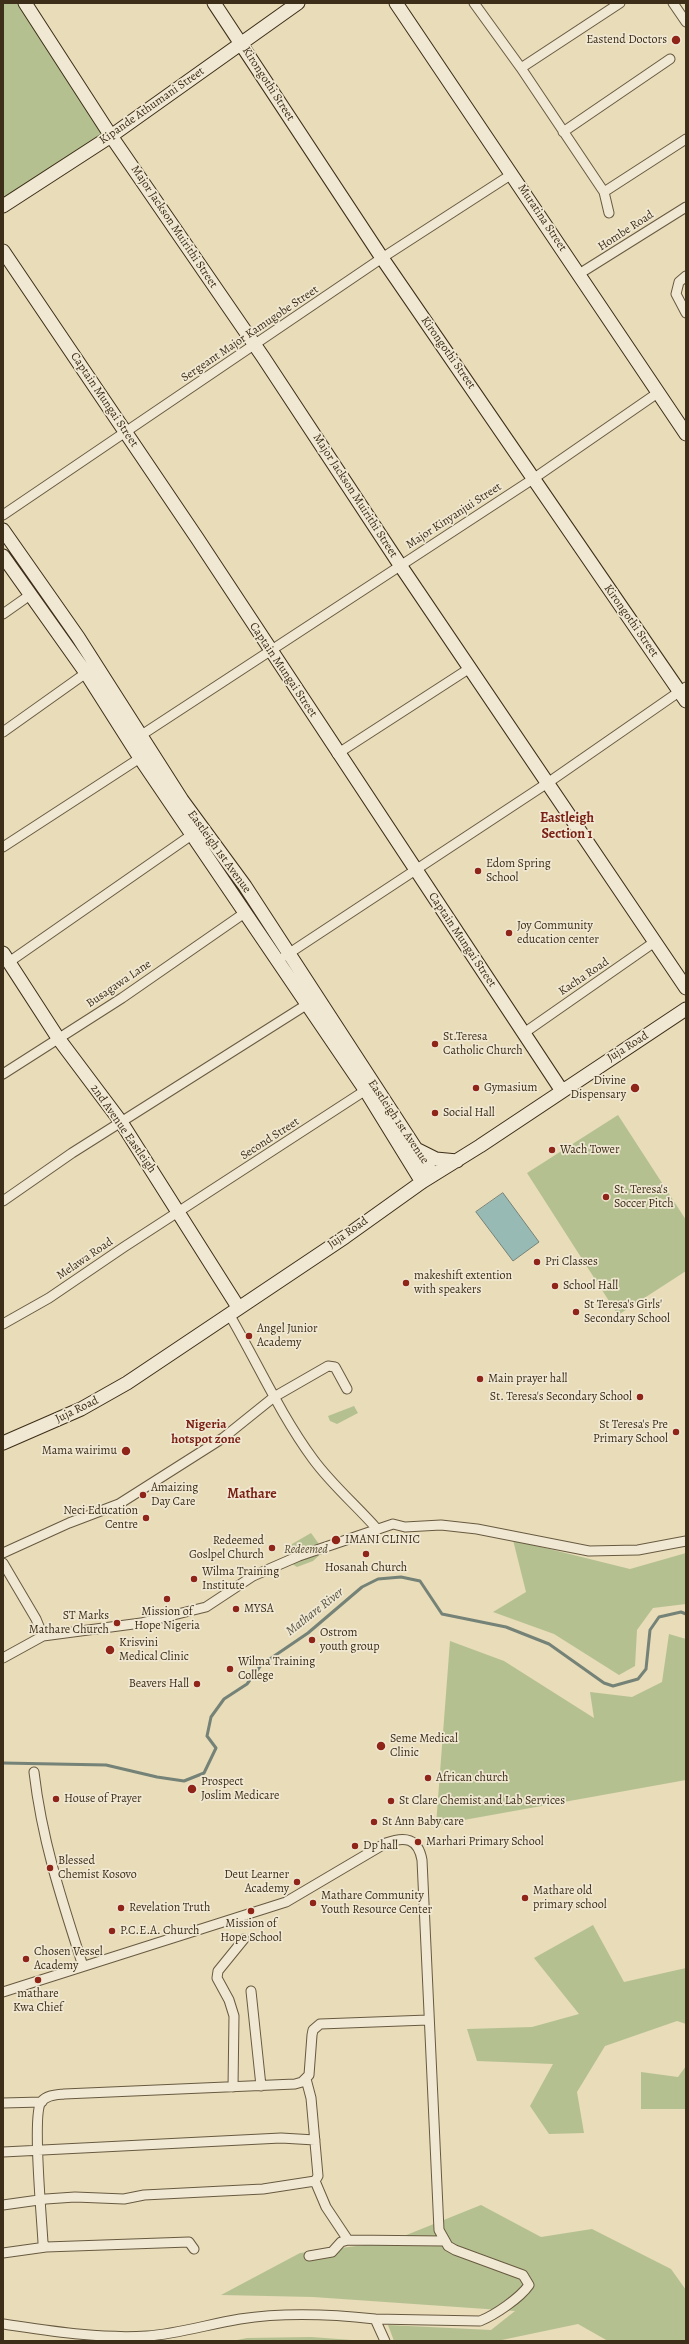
<!DOCTYPE html>
<html>
<head>
<meta charset="utf-8">
<style>
  body { margin:0 }
  #map { position:relative; width:689px; height:2344px; overflow:hidden; background:#e8dcb9; font-family:Alegreya,serif }
  canvas { display:block }
  .frame { position:absolute; inset:0; border:4px solid #3d2e19; pointer-events:none }
</style>
</head>
<body>
<div id="map">
<canvas width="689" height="2344"></canvas>
<div class="frame"></div>
</div>
<script>
const ctx = document.querySelector('canvas').getContext('2d');
ctx.lineJoin = 'round';
function paint(path, color) {
  ctx.fillStyle = color;
  ctx.fill(path, 'evenodd');
}
function stroke(path, color, width, dash) {
  ctx.strokeStyle = color;
  ctx.lineWidth = width;
  ctx.lineCap = dash ? 'butt' : 'round';
  ctx.setLineDash(dash || []);
  ctx.stroke(path);
}
function write(font, color, halo, rows, align = 'center') {
  ctx.font = font + ' Alegreya,serif';
  ctx.lineWidth = 3.5;
  ctx.setLineDash([]);
  ctx.textBaseline = 'middle';
  ctx.strokeStyle = halo;
  ctx.fillStyle = color;
  for (const [text, x, y, turn = 0] of rows) {
    ctx.save();
    ctx.translate(x, y);
    ctx.rotate((+turn || 0) * Math.PI / 180);
    ctx.textAlign = isNaN(turn) ? turn : align;
    if (halo) ctx.strokeText(text, 0, 0);
    ctx.fillText(text, 0, 0);
    ctx.restore();
  }
}
paint(new Path2D(`
  M3 3H26L111 136 3 206Z
  M618 1115 686 1220V1271L618 1315 527 1173Z
  M354 1406 358 1413 337 1424 330 1421 328 1416Z
  M311 1533 324 1551 313 1561 297 1567 289 1562 292 1544Z
  M513 1540 630 1569 686 1553V1604L653 1608 637 1630 635 1666 619 1675 554 1634 493 1612 526 1592Z
  M669 1634 686 1639V1780L436 1825 450 1641 504 1661 594 1718 590 1692 632 1697 662 1682Z
  M593 1925 624 1982 686 1968V2024L677 2021 605 2046 577 2092 584 2133 549 2134 530 2106 553 2064 477 2061 467 2029 532 2027 579 2014 534 1958Z
  M686 2066V2109H641V2072L678 2077Z
  M481 2205 541 2237 592 2229 671 2269 686 2290V2341H608L578 2324 497 2341H394L388 2325 491 2330 515 2311 313 2297 221 2295 300 2253 389 2242Z
  M311 2337 365 2341H232L247 2338Z`), '#b5c090');
const water = new Path2D(`
  M503 1193 539 1242 513 1261 476 1212Z`);
paint(water, '#98bab5');
stroke(water, '#748277', 1);
stroke(new Path2D(`
  M3 1763 106 1765 157 1777 184 1781 204 1773 216 1748 207 1736 211 1717 224 1699 247 1684 261 1665 308 1633 362 1587 378 1579 401 1577 420 1581 442 1614 506 1627 549 1644 604 1683 613 1686 638 1679 646 1669 650 1630 659 1617 681 1612 686 1614`), '#748277', 3);
const street = new Path2D(`
  M474 3 521 68 604 192 609 213
  M673 3 686 22
  M521 68 620 3
  M563 132 670 59
  M604 192 686 139
  M579 274 686 207
  M686 276 679 282 676 294 686 313
  M3 515 382 258 512 174
  M3 614 30 595
  M3 732 86 673
  M140 736 533 479 659 392
  M337 754 470 668
  M3 847 140 758
  M285 956 549 782 686 687
  M9 962 193 834
  M524 1033 656 941
  M3 1074 122 998 246 912
  M3 1201 72 1153 306 1005
  M229 1314C257 1362 280 1414 313 1459 332 1485 356 1505 377 1529
  M3 1324 49 1298 124 1247 369 1088
  M3 1553 69 1523 119 1504 223 1438 274 1397 328 1366 335 1367 347 1389
  M3 1563 36 1619 43 1636
  M3 1658 43 1636 141 1623 206 1607 253 1576 299 1556 393 1524 405 1527 441 1525 477 1529 589 1551 638 1550 686 1541
  M34 1772C42 1841 62 1901 83 1966
  M251 1991 261 2086
  M3 1992 286 1902 386 1843C405 1836 418 1838 422 1860L439 2230 448 2246 455 2250 523 2275 529 2285C520 2298 495 2315 480 2321L375 2319
  M233 2087 234 2016 229 2000 217 1978 218 1971 244 1939
  M3 2103 42 2102
  M3 2152 281 2138 315 2140
  M315 2181 326 2207 348 2240
  M3 2205 46 2199 75 2197 124 2199 144 2195 263 2189 315 2181 318 2176 311 2098 306 2079
  M194 2249 189 2242 46 2247 43 2243C42 2221 32 2115 41 2102 47 2095 55 2095 64 2094L295 2084 302 2082 309 2075 312 2035 313 2030 320 2024 428 2020
  M3 2253 46 2247
  M309 2256 332 2252 341 2242 348 2240 445 2241
  M3 2324C51 2331 99 2339 147 2336 178 2334 209 2324 240 2319 285 2312 330 2314 375 2319L385 2341`);
const secondary = new Path2D(`
  M25 3 111 136 263 357 400 565 686 988
  M214 3 382 258 686 701
  M396 3 686 434
  M3 206 111 136 298 3
  M3 251 197 538 562 1091
  M3 530 78 637 182 800 245 886 433 1175
  M3 556 86 673 140 758 366 1091 422 1182
  M3 953 58 1038 121 1122 238 1307
  M418 1150 436 1159 457 1161
  M3 1443 81 1409 127 1383 345 1237 422 1182 480 1146 686 1009`);
stroke(street, '#685a41', 11);
stroke(secondary, '#3d2e19', 15);
stroke(street, '#f0e8d2', 9);
stroke(secondary, '#f0e8d2', 13);
for (const [x, y, r, color] of [
  [676,40,5,"#8f2418"],
  [478,871,4,"#8f2418"],
  [509,933,4,"#8f2418"],
  [435,1044,4,"#8f2418"],
  [476,1088,4,"#8f2418"],
  [635,1088,5,"#8f2418"],
  [435,1113,4,"#8f2418"],
  [552,1150,4,"#8f2418"],
  [606,1197,4,"#8f2418"],
  [537,1262,4,"#8f2418"],
  [406,1283,4,"#8f2418"],
  [555,1286,4,"#8f2418"],
  [576,1312,4,"#8f2418"],
  [249,1336,4,"#8f2418"],
  [480,1379,4,"#8f2418"],
  [640,1397,4,"#8f2418"],
  [676,1432,4,"#8f2418"],
  [126,1451,5,"#8f2418"],
  [143,1495,4,"#8f2418"],
  [146,1518,4,"#8f2418"],
  [336,1540,5,"#8f2418"],
  [272,1548,4,"#8f2418"],
  [366,1554,4,"#8f2418"],
  [194,1579,4,"#8f2418"],
  [167,1599,4,"#8f2418"],
  [236,1609,4,"#8f2418"],
  [117,1623,4,"#8f2418"],
  [312,1640,4,"#8f2418"],
  [110,1650,5,"#8f2418"],
  [230,1669,4,"#8f2418"],
  [197,1684,4,"#8f2418"],
  [381,1746,5,"#8f2418"],
  [428,1778,4,"#8f2418"],
  [192,1789,5,"#8f2418"],
  [56,1799,4,"#8f2418"],
  [391,1801,4,"#8f2418"],
  [374,1822,4,"#8f2418"],
  [418,1842,4,"#8f2418"],
  [355,1846,4,"#8f2418"],
  [50,1868,4,"#8f2418"],
  [297,1882,4,"#8f2418"],
  [525,1898,4,"#8f2418"],
  [313,1903,4,"#8f2418"],
  [121,1908,4,"#8f2418"],
  [251,1911,4,"#8f2418"],
  [112,1931,4,"#8f2418"],
  [26,1959,4,"#8f2418"],
  [38,1980,4,"#8f2418"]
]) {
  const dot = new Path2D();
  dot.arc(x, y, r, 0, 2 * Math.PI);
  ctx.fillStyle = color;
  ctx.fill(dot);
  stroke(dot, '#f0e8d2', 1.5);
}
write('12px', '#3d2e19', '#f0e8d2', [
  ["Eastend Doctors",667,40,"right"],
  ["Edom Spring",486,864],
  ["School",486,878],
  ["Joy Community",517,926],
  ["education center",517,940],
  ["St.Teresa",443,1037],
  ["Catholic Church",443,1051],
  ["Divine",626,1081,"right"],
  ["Dispensary",626,1095,"right"],
  ["Gymasium",484,1088],
  ["Social Hall",443,1113],
  ["Wach Tower",560,1150],
  ["St. Teresa's",614,1190],
  ["Soccer Pitch",614,1204],
  ["Pri Classes",545,1262],
  ["makeshift extention",414,1276],
  ["with speakers",414,1290],
  ["School Hall",563,1286],
  ["St Teresa's Girls'",584,1305],
  ["Secondary School",584,1319],
  ["Angel Junior",257,1329],
  ["Academy",257,1343],
  ["Main prayer hall",488,1379],
  ["St. Teresa's Secondary School",632,1397,"right"],
  ["St Teresa's Pre",668,1425,"right"],
  ["Primary School",668,1439,"right"],
  ["Mama wairimu",117,1451,"right"],
  ["Amaizing",151,1488],
  ["Day Care",151,1502],
  ["Neci Education",138,1511,"right"],
  ["Centre",138,1525,"right"],
  ["IMANI CLINIC",345,1540],
  ["Redeemed",264,1541,"right"],
  ["Goslpel Church",264,1555,"right"],
  ["Hosanah Church",366,1568,"center"],
  ["Wilma Training",202,1572],
  ["Institute",202,1586],
  ["MYSA",244,1609],
  ["Mission of",167,1612,"center"],
  ["Hope Nigeria",167,1626,"center"],
  ["ST Marks",109,1616,"right"],
  ["Mathare Church",109,1630,"right"],
  ["Ostrom",320,1633],
  ["youth group",320,1647],
  ["Krisvini",119,1643],
  ["Medical Clinic",119,1657],
  ["Wilma Training",238,1662],
  ["College",238,1676],
  ["Beavers Hall",189,1684,"right"],
  ["Seme Medical",390,1739],
  ["Clinic",390,1753],
  ["African church",436,1778],
  ["Prospect",201,1782],
  ["Joslim Medicare",201,1796],
  ["House of Prayer",64,1799],
  ["St Clare Chemist and Lab Services",399,1801],
  ["St Ann Baby care",382,1822],
  ["Marhari Primary School",426,1842],
  ["Dp hall",363,1846],
  ["Blessed",58,1861],
  ["Chemist Kosovo",58,1875],
  ["Deut Learner",289,1875,"right"],
  ["Academy",289,1889,"right"],
  ["Mathare old",533,1891],
  ["primary school",533,1905],
  ["Mathare Community",321,1896],
  ["Youth Resource Center",321,1910],
  ["Revelation Truth",129,1908],
  ["Mission of",251,1924,"center"],
  ["Hope School",251,1938,"center"],
  ["P.C.E.A. Church",120,1931],
  ["Chosen Vessel",34,1952],
  ["Academy",34,1966],
  ["mathare",38,1994,"center"],
  ["Kwa Chief",38,2008,"center"]
], 'left');
write('12px', '#3d2e19', '#f0e8d2', [
  ["Kirongothi Street",268,84,57],
  ["Kipande Athumani Street",152,106,-35],
  ["Muratina Street",542,218,56],
  ["Major Jackson Muirithi Street",174,227,56],
  ["Hombe Road",626,231,-33],
  ["Sergeant Major Kamugobe Street",250,334,-34],
  ["Kirongothi Street",448,353,55],
  ["Captain Mungai Street",104,400,56],
  ["Major Jackson Muirithi Street",355,496,57],
  ["Major Kinyanjui Street",454,516,-33],
  ["Kirongothi Street",631,621,55],
  ["Captain Mungai Street",283,670,56],
  ["Eastleigh 1st Avenue",219,852,54],
  ["Captain Mungai Street",462,940,56],
  ["Kacha Road",584,977,-34],
  ["Busagawa Lane",119,984,-34],
  ["Juja Road",628,1047,-32],
  ["Eastleigh 1st Avenue",398,1122,56],
  ["2nd Avenue Eastleigh",123,1129,55],
  ["Second Street",270,1139,-33],
  ["Juja Road",348,1233,-35],
  ["Melawa Road",85,1259,-34],
  ["Juja Road",77,1410,-26]
]);
write('italic 12px', '#554b31', '#f0e8d2', [
  ["Redeemed",306,1550]
]);
write('bold 13px', '#7a1f14', '#f0e8d2', [
  ["Nigeria",206,1425],
  ["hotspot zone",206,1440]
]);
write('italic 13px', '#545140', '#f0e8d2', [
  ["Mathare River",315,1612,-38]
]);
write('bold 14px', '#7a1f14', '#f0e8d2', [
  ["Eastleigh",567,819],
  ["Section 1",567,835],
  ["Mathare",252,1495]
]);
</script>
</body>
</html>
